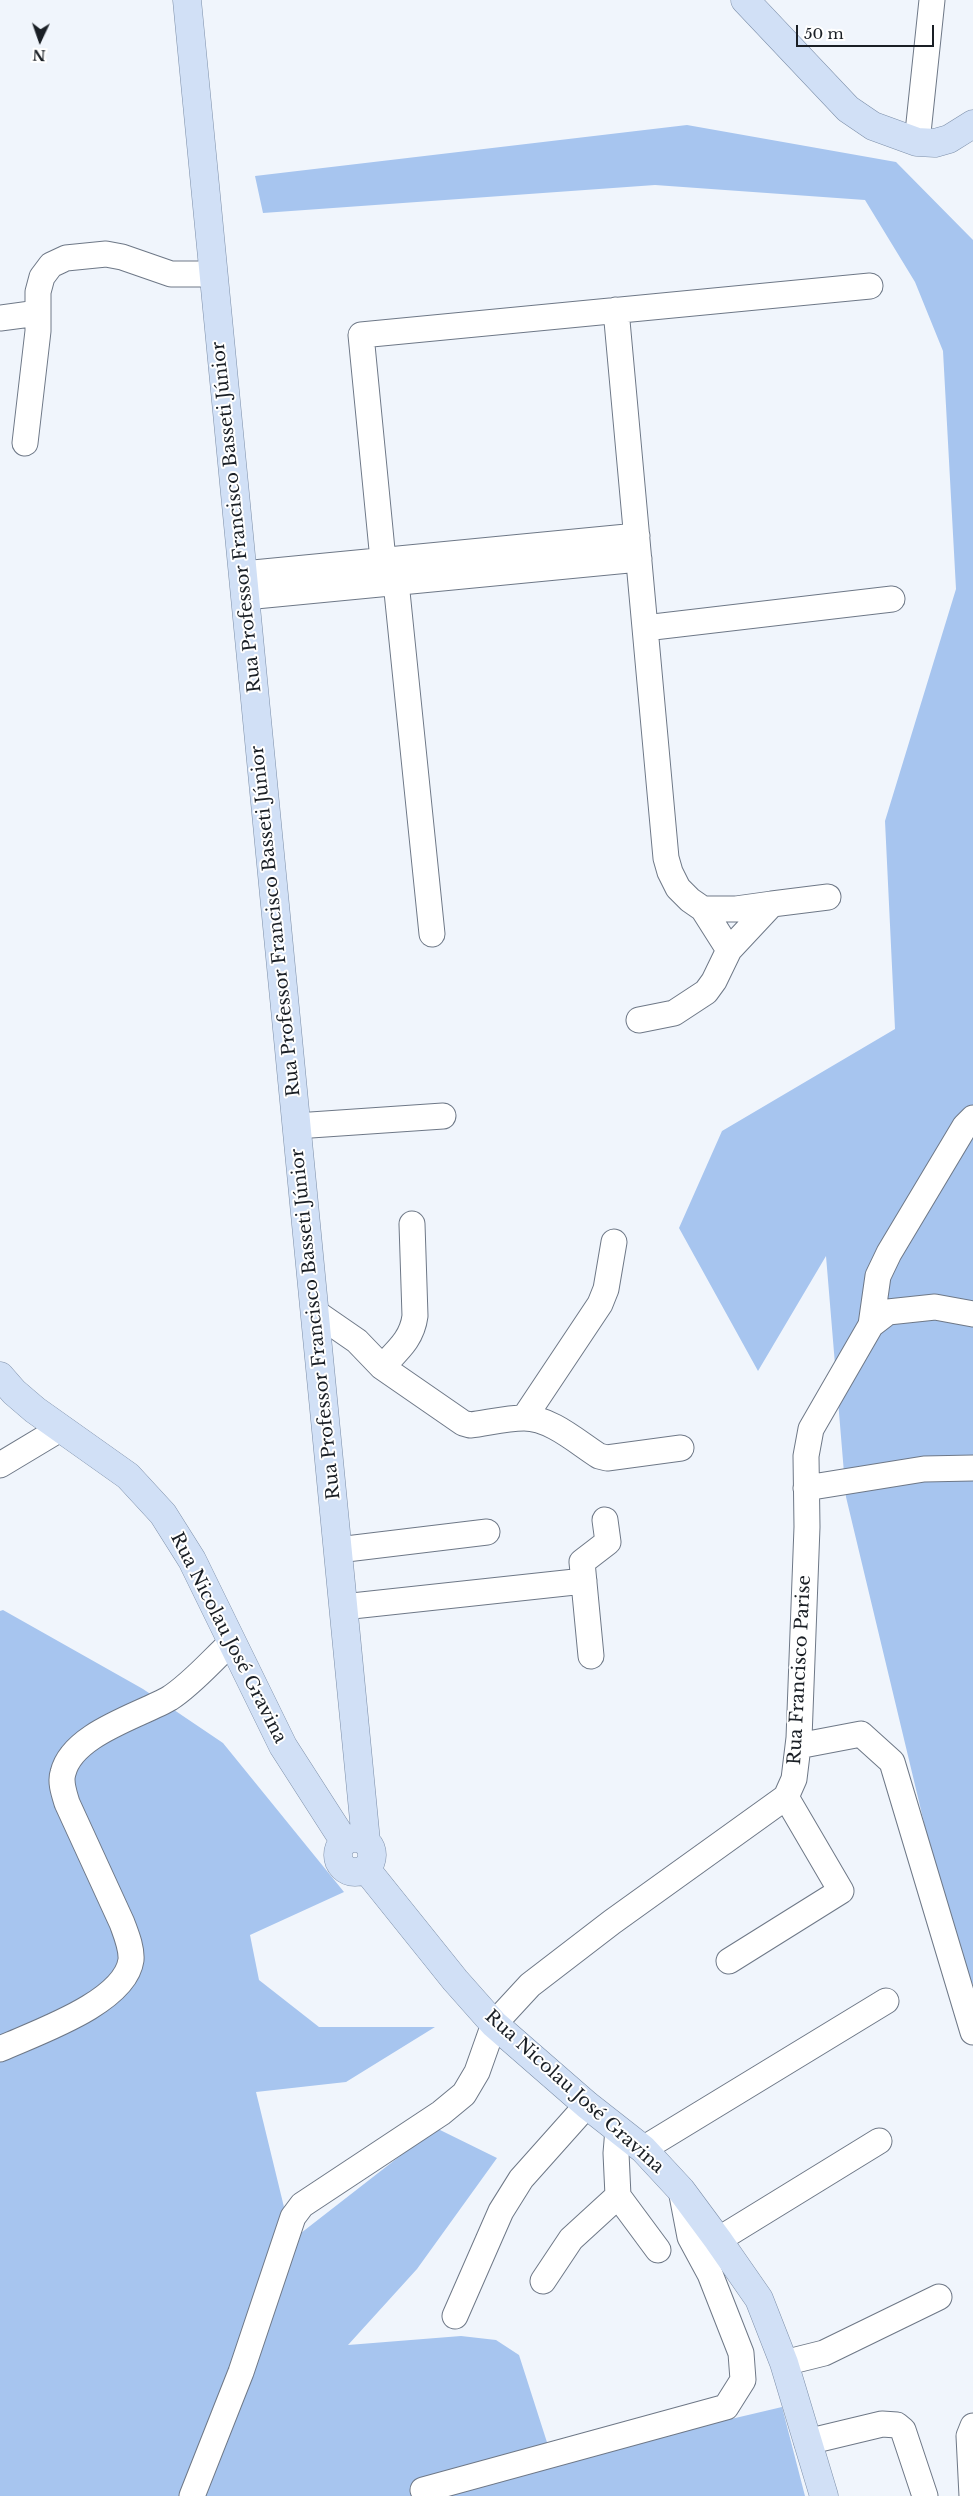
<!DOCTYPE html>
<html>
<head>
<meta charset="utf-8">
<style>
  body { margin:0 }
  #map { position:relative; width:973px; height:2496px; overflow:hidden; background:#f0f5fc; font-family:"Libre Baskerville",serif }
  canvas { display:block }
  .north { position:absolute; left:15px; top:15px; width:50px; height:50px; -webkit-text-stroke:4px #fff; paint-order:stroke; rotate:183deg; font-size:14px; font-weight:700; line-height:20px; text-align:center; color:#1a1f25 }
  .north::after { content:''; display:block; margin:auto; width:18px; height:22px; background:#1a1f25; clip-path:polygon(50% 0,100% 100%,50% 72%,0 100%) }
  .scale { position:absolute; left:796px; top:25px; width:138px; height:22px; box-sizing:border-box; border:2px solid #1a1f25; border-top:0; padding-left:6px; font-size:15px; line-height:18px; white-space:nowrap; color:#1a1f25; -webkit-text-stroke:4px #fff; paint-order:stroke }
</style>
</head>
<body>
<div id="map">
<canvas width="973" height="2496"></canvas>
<div class="north">N</div>
<div class="scale">50 m</div>
</div>
<script>
const ctx = document.querySelector('canvas').getContext('2d');
ctx.lineJoin = 'round';
function paint(path, color) {
  ctx.fillStyle = color;
  ctx.fill(path, 'evenodd');
}
function stroke(path, color, width, dash) {
  ctx.strokeStyle = color;
  ctx.lineWidth = width;
  ctx.lineCap = dash ? 'butt' : 'round';
  ctx.setLineDash(dash || []);
  ctx.stroke(path);
}
function write(font, color, halo, rows, align = 'center') {
  ctx.font = font + ' "Libre Baskerville",serif';
  ctx.lineWidth = 4;
  ctx.setLineDash([]);
  ctx.textBaseline = 'middle';
  ctx.strokeStyle = halo;
  ctx.fillStyle = color;
  for (const [text, x, y, turn = 0] of rows) {
    ctx.save();
    ctx.translate(x, y);
    ctx.rotate((+turn || 0) * Math.PI / 180);
    ctx.textAlign = isNaN(turn) ? turn : align;
    if (halo) ctx.strokeText(text, 0, 0);
    ctx.fillText(text, 0, 0);
    ctx.restore();
  }
}
paint(new Path2D(`
  M687 125 896 162 973 240V1984L961 1977 846 1497 826 1256 758 1371 679 1228 722 1131 895 1029 885 821 956 589 943 351 915 282 865 200 655 185 263 213 255 176Z
  M3 1610 143 1689 223 1743 344 1892 250 1935 259 1980 319 2027H435L346 2082 256 2092 292 2240 436 2128 497 2158 417 2269 348 2345 461 2336 496 2340 519 2355 553 2461 782 2407 805 2496H0V1611Z`), '#a7c5ef');
const minor = new Path2D(`
  M917 142 932 0
  M616 310 666 858 670 872 678 888 690 900 703 909 729 950
  M0 318 38 313
  M25 443 38 331V292L42 277 51 265 66 258 106 254 122 257 171 274H214
  M243 574 637 536
  M245 597 639 559
  M645 628 892 599
  M703 909H736L772 904
  M432 934 396 582 383 560 361 335 870 286
  M639 1020 674 1013 706 992 714 981 729 950 772 904 828 897
  M296 1126 443 1116
  M315 1312 357 1341 382 1367 463 1423 470 1425C487 1423 506 1418 524 1418 551 1418 577 1442 599 1456L607 1458 681 1448
  M871 1325 878 1276 889 1253 965 1126 973 1118
  M382 1367C398 1350 412 1339 415 1316L412 1224
  M524 1418 600 1304 606 1289 614 1242
  M0 1465 60 1429
  M806 1488 924 1469 973 1468
  M338 1550 487 1532
  M343 1607 584 1581
  M591 1656 582 1562 608 1542 605 1520
  M798 1746 861 1734 892 1762 973 2032
  M729 1961 841 1891 786 1797
  M0 2049C35 2033 125 2003 131 1960 132 1948 126 1934 122 1923L67 1803C64 1793 60 1782 63 1773 72 1734 139 1716 170 1698 193 1683 212 1660 232 1642
  M618 2129 616 2153 618 2196
  M643 2149 886 2001
  M718 2240 879 2141
  M543 2281 571 2239 618 2196 658 2250
  M455 2316 501 2211 521 2179 587 2105
  M784 2363 824 2353 939 2297
  M807 2442 882 2424 897 2425 903 2430 925 2496
  M423 2490 726 2407 743 2380 741 2353 710 2274 690 2237 681 2190
  M192 2496 241 2372 293 2217 302 2205 441 2113 464 2094 477 2072 494 2024 530 1985 612 1922 786 1797 794 1779 799 1738 807 1527 806 1456 811 1429 871 1325 888 1312 935 1307 973 1314
  M972 2496 969 2436 973 2426`);
const major = new Path2D(`
  M187 0 366 1841
  M745 0 848 109 873 126 917 142 935 143 949 139 973 124
  M0 1376 14 1392 35 1410 128 1476 163 1514 192 1560 283 1746 344 1841
  M338 1855a17 17 0 1 1 34 0a17 17 0 1 1-34 0Z
  M366 1869 455 1980 494 2024 587 2105 643 2149 681 2190 718 2240 759 2299 784 2363 824 2496`);
stroke(minor, '#6e7887', 27);
stroke(major, '#7d8fa9', 29);
stroke(minor, '#fff', 25);
stroke(major, '#d1e0f6', 28);
write('18px', '#1a1f25', '#fff', [
  ["Rua Professor Francisco Basseti Júnior",237,517,-96],
  ["Rua Professor Francisco Basseti Júnior",276,921,-96],
  ["Rua Professor Francisco Basseti Júnior",316,1324,-96],
  ["Rua Nicolau José Gravina",228,1638,63],
  ["Rua Francisco Parise",800,1670,-87],
  ["Rua Nicolau José Gravina",574,2092,42]
]);
</script>
</body>
</html>
